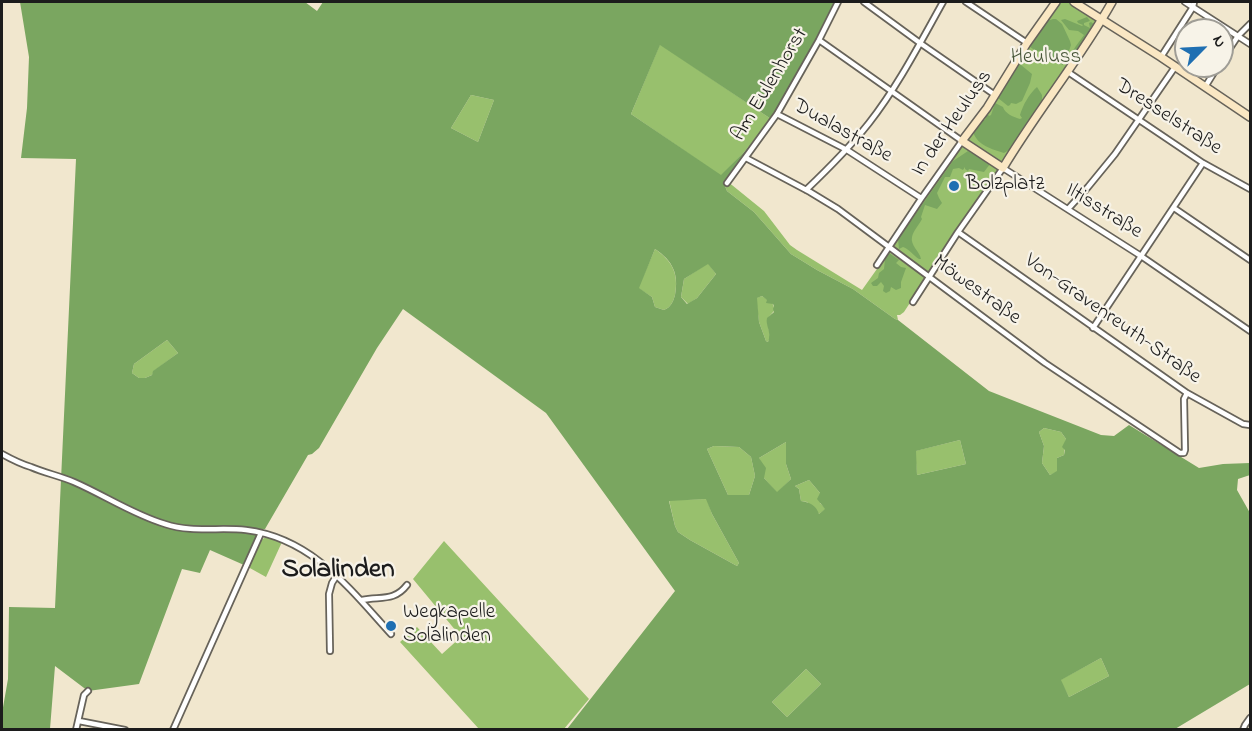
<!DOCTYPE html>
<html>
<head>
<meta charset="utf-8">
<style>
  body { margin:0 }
  #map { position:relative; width:1252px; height:731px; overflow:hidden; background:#f1e7ce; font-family:"Indie Flower",sans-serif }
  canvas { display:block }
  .frame { position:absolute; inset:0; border:3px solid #1c1c1c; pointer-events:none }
  .north { position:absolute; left:1174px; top:18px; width:60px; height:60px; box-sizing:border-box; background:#f7f3e8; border:2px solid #9f9d96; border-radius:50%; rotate:66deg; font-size:16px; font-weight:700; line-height:24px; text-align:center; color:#1c1c1c }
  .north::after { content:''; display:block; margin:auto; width:21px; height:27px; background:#1f6fb2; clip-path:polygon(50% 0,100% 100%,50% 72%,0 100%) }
</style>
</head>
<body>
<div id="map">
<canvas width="1252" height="731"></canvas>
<div class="frame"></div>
<div class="north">N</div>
</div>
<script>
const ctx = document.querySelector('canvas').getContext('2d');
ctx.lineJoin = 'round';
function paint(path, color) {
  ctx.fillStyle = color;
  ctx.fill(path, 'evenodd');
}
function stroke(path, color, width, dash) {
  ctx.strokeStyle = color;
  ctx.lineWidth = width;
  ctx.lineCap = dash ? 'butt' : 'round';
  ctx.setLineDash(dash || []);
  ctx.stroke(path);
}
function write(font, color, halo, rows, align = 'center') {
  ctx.font = font + ' "Indie Flower",sans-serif';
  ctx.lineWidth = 4.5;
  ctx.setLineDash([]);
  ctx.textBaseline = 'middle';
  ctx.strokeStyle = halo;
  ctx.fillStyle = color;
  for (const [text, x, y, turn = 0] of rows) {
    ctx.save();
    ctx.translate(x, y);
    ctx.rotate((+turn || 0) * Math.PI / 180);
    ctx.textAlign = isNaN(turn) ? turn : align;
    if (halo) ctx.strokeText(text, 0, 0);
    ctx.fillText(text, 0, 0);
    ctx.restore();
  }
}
paint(new Path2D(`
  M1058 2H1069L1099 21 1003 162 1000 163 968 142V139Z
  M660 44 771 119 745 151 721 176 631 114Z
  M471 95 494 100 478 142 451 128Z
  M962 146 997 168V173L953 235 930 271 927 273 893 248V244L951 160Z
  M727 181 764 211 790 245 797 250 862 290 889 252 926 278 904 312 900 315H897L898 320 895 319 853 289 817 270 791 254 754 212 727 191 725 186Z
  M655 249C672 261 679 273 675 295 673 302 671 307 664 310L655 307 652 297 638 288Z
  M708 263 716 274 697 298 688 304 681 297 684 279Z
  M762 296C769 301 775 302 774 311L767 319 770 337 768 342 766 341 759 322 756 298Z
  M167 340 178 353 154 371 152 375 145 378H139L132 373 134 364Z
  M1044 428 1061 432 1066 439 1064 455 1057 458V472L1050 475 1042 463 1044 446 1039 432Z
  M960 440 966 464 917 475 915 451Z
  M786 442V464L791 479 777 493 764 478 759 458Z
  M714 446 739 447 751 457 755 476 749 495H728L707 449Z
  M809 480 820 493V503L826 509 819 514 807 502 801 501 799 489 795 486Z
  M707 499 712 514 739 563 737 566 690 540 678 532 675 526 669 500Z
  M266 537 282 542 266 577 248 567 261 540Z
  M444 541 589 699 564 729H479L400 642 417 627 442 654 461 637 413 579Z
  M1101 658 1109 676 1069 697 1060 680Z
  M806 669 821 684 787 717 772 702Z`), '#98c06d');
paint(new Path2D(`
  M20 2H305L317 11 323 2H836L816 41 771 119 660 45 631 114 721 175 745 151 761 131 727 181 725 186 727 191 754 212 791 254 817 270 853 289 895 319 898 320 989 391 1101 435 1114 436 1129 425 1199 468 1223 464 1250 463V475L1238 479 1237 490 1250 513V684L1175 729H567L675 591 546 413 403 309 377 348 319 448 312 454 308 455 265 529H261L244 565 210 550 200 573 182 569 139 684 88 691 55 666 50 729 2 730V713L8 679 9 607 55 608 76 159 21 158 27 108 29 57ZM471 95 494 100 478 142 451 128ZM655 249C673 261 679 274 675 295 673 302 671 307 664 310L655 307 652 297 639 288ZM708 264 716 274 697 298 687 304 681 297 684 279ZM762 296 767 300 766 303 773 304 774 306 773 309 774 312C773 313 768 317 767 318 765 325 772 332 768 342L766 341 759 322 757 298ZM167 340 178 353 153 371 152 375 145 378H139L132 373 134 364ZM1044 428 1061 432 1066 439 1062 447 1065 450 1064 455 1057 458V471L1050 475 1042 463 1044 446 1039 432ZM960 440 966 464 917 475 916 451ZM786 442V464L791 479 777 492 764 478 766 468 759 458ZM714 446 739 447 751 457 755 476 749 495H728L707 449ZM809 480 820 493 817 499 825 509 819 514C816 505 809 502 801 501L799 489 795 486ZM706 499 712 514 739 563 737 566 690 540 678 532 675 526 669 501ZM1101 658 1109 676 1069 697 1061 680ZM806 669 821 684 787 717 772 702Z
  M1087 17 1090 21 1084 23V25L1090 28 1089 23 1091 22 1095 25 1067 67C1068 55 1077 45 1084 35L1078 31 1069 30 1061 20 1065 19 1082 26 1083 25 1078 23 1077 21Z
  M1053 19H1056L1062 24 1070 41 1071 45 1069 51 1064 56 1063 65C1056 62 1051 56 1044 53 1038 51 1035 51 1029 46L1044 22Z
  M1018 64 1021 65 1032 74 1030 83 1022 101 1016 104 1011 103 1010 105 1008 106 998 98Z
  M1037 87 1042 95V101L1039 107 1034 113 1009 150 1004 153C992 149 978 146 973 132L982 120H985L987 113 989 116 991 115 995 103 1003 107C1005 114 1014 117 1020 119L1022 118 1020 115C1023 105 1029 94 1037 87Z
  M968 151 990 164 984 172 969 169 968 171 965 169V167L963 170 959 168 953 169 950 177H945L937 193 939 198 942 203 937 209 925 205 921 217 922 219C919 225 913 231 912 237 910 245 920 252 921 259H919C914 256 908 248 903 247L899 249 898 239 953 161Z
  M889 253 899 260 896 263 901 267 906 268 901 282V288L896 290 891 287 890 291 886 293 883 291 884 286 881 282 877 286H873L871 283 878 278 879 273 884 269 885 259Z`), '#7aa660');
const street = new Path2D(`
  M864 2 920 43 995 95
  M966 2 1027 43
  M1185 2 1250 44
  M819 40 962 141 921 199 877 265
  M1161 57 1193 7 1194 2
  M1222 60 1238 36 1250 24
  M1068 72 1203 163 1250 189
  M1205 87 1218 66
  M777 114 847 150 921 198
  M746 158 810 192 838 209 1045 363 1180 453H1184L1185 450 1184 399 1187 393
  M727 183 777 114 819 40 838 2
  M806 190C828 169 850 147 869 123 898 86 920 43 943 2
  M1174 208 1250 260
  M1068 209 1088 187 1115 154 1175 67
  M958 232 1187 393 1243 424 1250 425
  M913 302 958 232 1003 168 1141 256 1250 331
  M1093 328 1203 163
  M2 454C11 459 21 464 31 467 45 473 60 476 74 482 104 495 134 515 165 524 192 533 219 527 246 530 312 538 350 589 391 634
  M362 600C380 596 394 602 407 585
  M330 651 329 594 332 583 337 575
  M79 721 125 730
  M76 730 84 695 88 691
  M173 730 261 533
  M1243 730 1245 725 1250 718`);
const secondary = new Path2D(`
  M1056 2 1027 43 987 108 962 141 1003 168C1037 111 1080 59 1112 2
  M1074 2 1161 57 1250 117`);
stroke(street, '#67635a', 8);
stroke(secondary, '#67635a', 10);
stroke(street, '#fff', 4.5);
stroke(secondary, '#fae7c3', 7);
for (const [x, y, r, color] of [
  [954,186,6,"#1f6fb2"],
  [391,626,6,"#1f6fb2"]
]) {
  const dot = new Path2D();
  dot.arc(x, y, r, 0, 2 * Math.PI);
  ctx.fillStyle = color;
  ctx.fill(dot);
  stroke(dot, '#f7f3e8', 2);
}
write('21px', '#475538', '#f7f3e8', [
  ["Heuluss",1046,59]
]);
write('21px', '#1c1c1c', '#f7f3e8', [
  ["Am Eulenhorst",771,85,-59],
  ["Dresselstraße",1168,118,33],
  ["In der Heuluss",953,124,-55],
  ["Dualastraße",842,132,29],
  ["Iltisstraße",1103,212,32],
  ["Möwestraße",976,291,36],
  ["Von-Gravenreuth-Straße",1112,320,35]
]);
write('21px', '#1c1c1c', '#f7f3e8', [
  ["Bolzplatz",966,186],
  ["Wegkapelle",403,614],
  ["Solalinden",403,638]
], 'left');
write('bold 27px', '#1c1c1c', '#f7f3e8', [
  ["Solalinden",338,572]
]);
</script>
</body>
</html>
